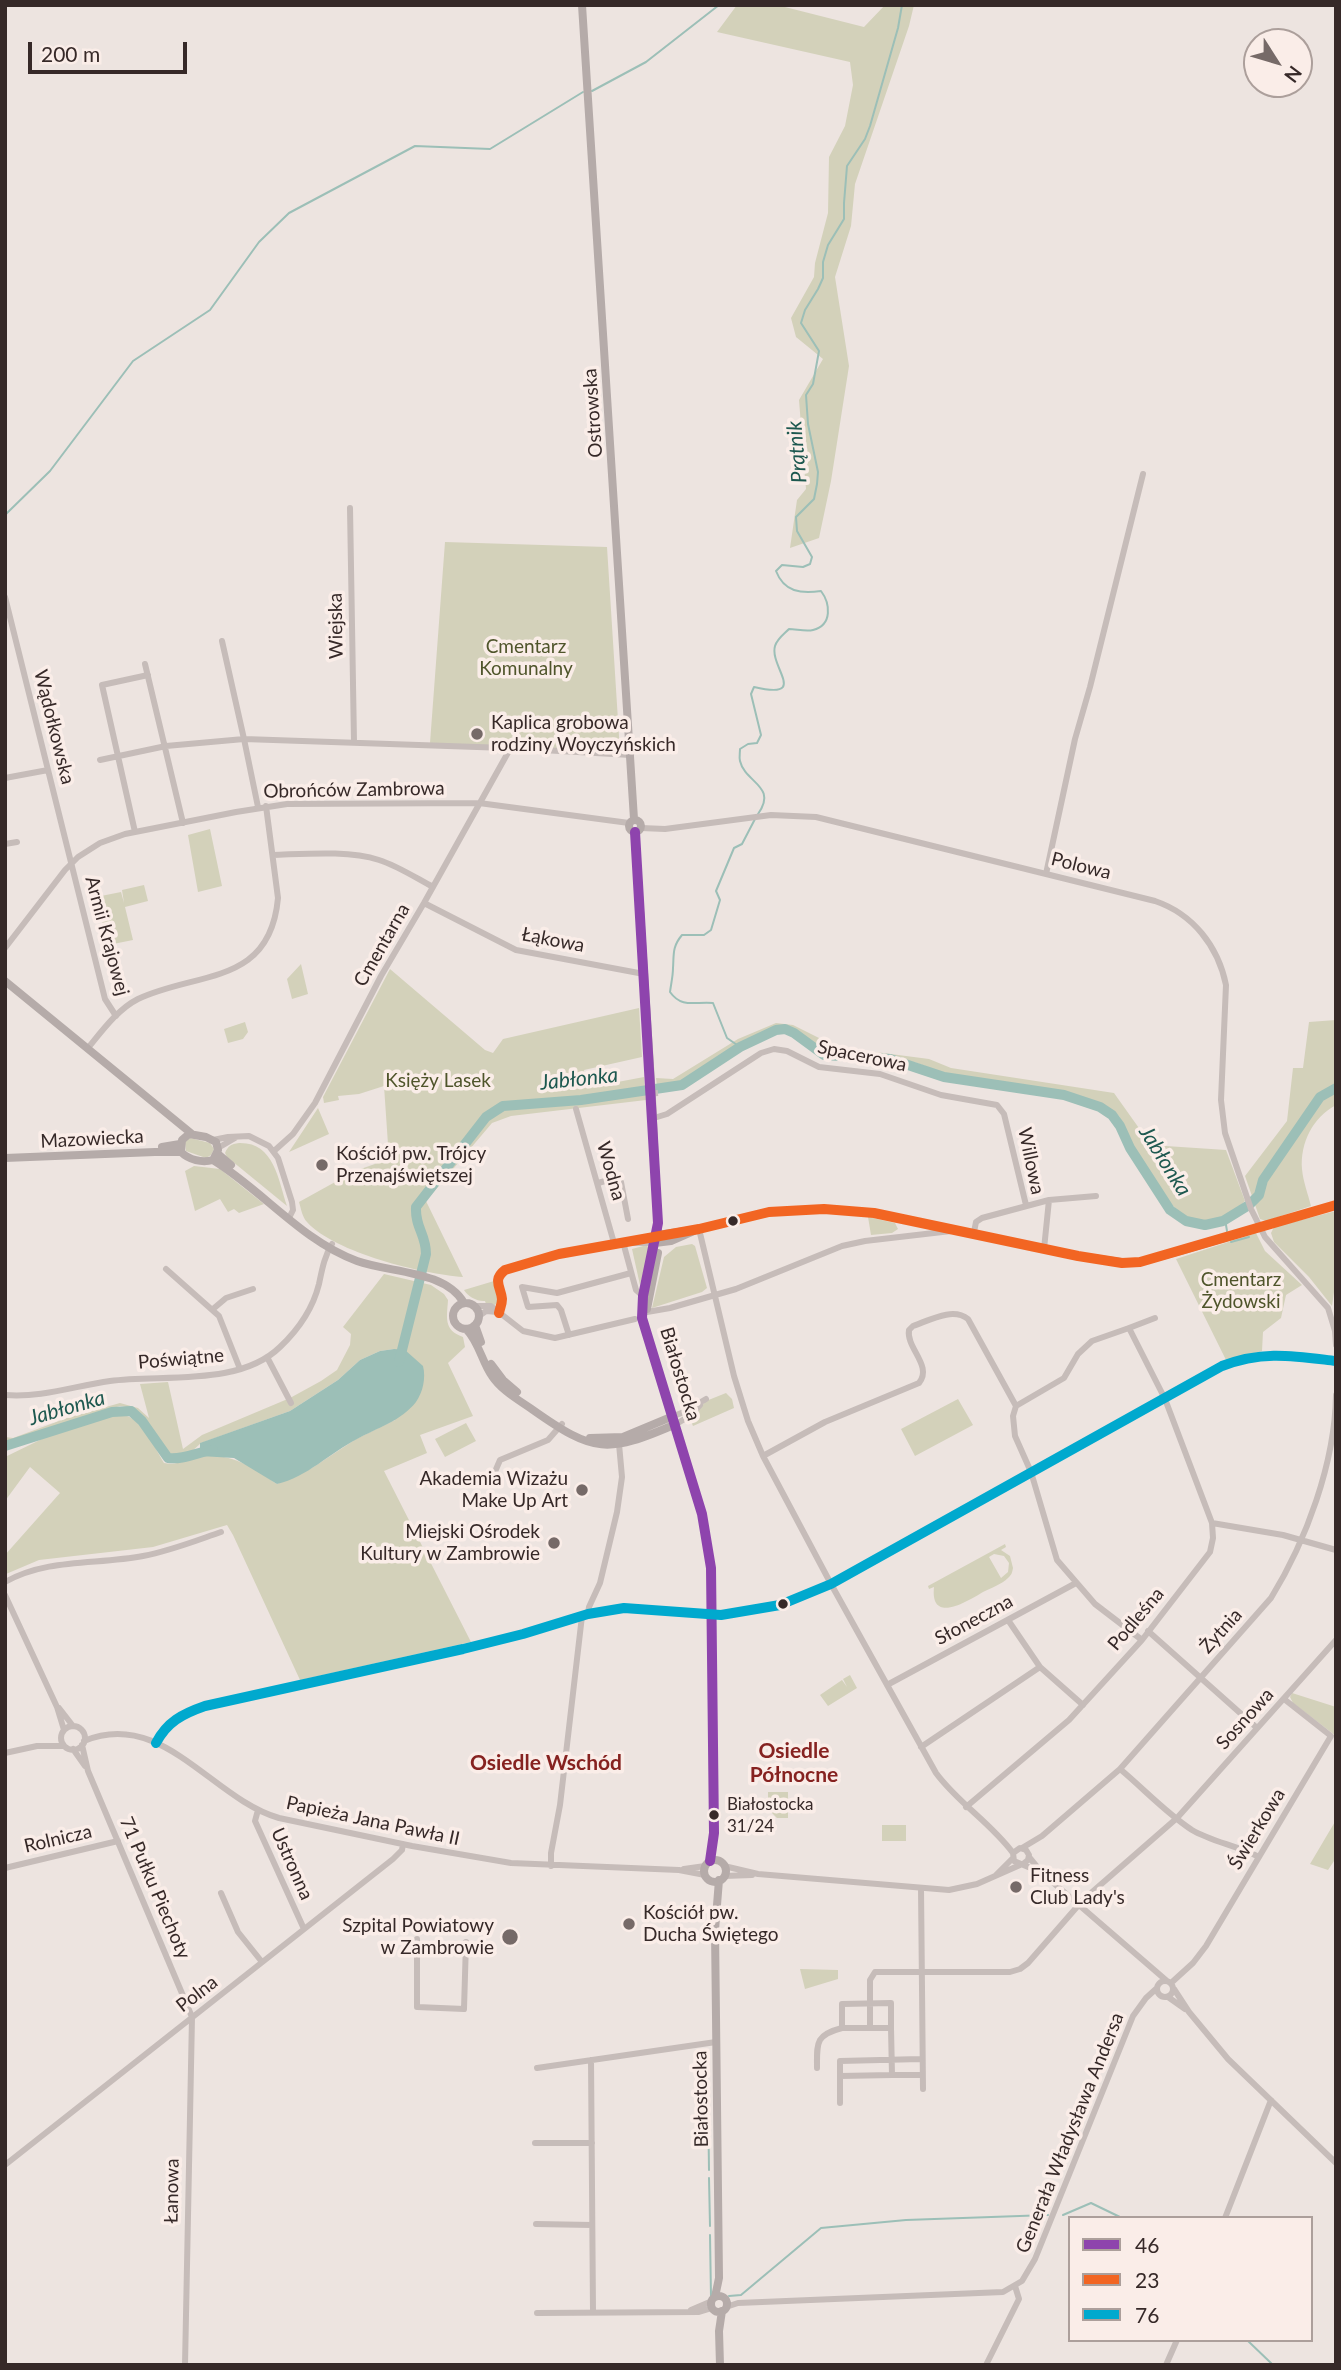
<!DOCTYPE html>
<html>
<head>
<meta charset="utf-8">
<style>
  body { margin:0 }
  #map { position:relative; width:1341px; height:2370px; overflow:hidden; background:#ede4e0; font-family:Lato,sans-serif }
  canvas { display:block }
  .frame { position:absolute; inset:0; border:7px solid #362928; pointer-events:none }
  .legend { position:absolute; left:1068px; top:2216px; width:245px; height:126px; box-sizing:border-box; background:#faede8; border:2px solid #ac9f9b; margin:0; padding:9px 12px; list-style:none; font-size:21px; color:#362928 }
  .legend li { display:flex; align-items:center; gap:14px; height:35px }
  .legend b { width:35px; border:2px solid #ac9f9b }
  .north { position:absolute; left:1243px; top:28px; width:70px; height:70px; box-sizing:border-box; background:#faede8; border:2px solid #ac9f9b; border-radius:50%; rotate:127deg; font-size:19px; font-weight:700; line-height:28px; text-align:center; color:#362928 }
  .north::after { content:''; display:block; margin:auto; width:24px; height:32px; background:#766a68; clip-path:polygon(50% 0,100% 100%,50% 72%,0 100%) }
  .scale { position:absolute; left:28px; top:42px; width:159px; height:32px; box-sizing:border-box; border:4px solid #362928; border-top:0; padding-left:9px; font-size:21px; line-height:24px; white-space:nowrap; color:#362928; -webkit-text-stroke:5px #faede8; paint-order:stroke }
</style>
</head>
<body>
<div id="map">
<canvas width="1341" height="2370"></canvas>
<div class="frame"></div>
<ul class="legend">
<li><b style="height:9px;background:#8e44ad"></b>46</li>
<li><b style="height:9px;background:#f26522"></b>23</li>
<li><b style="height:9px;background:#00a9ce"></b>76</li>
</ul>
<div class="north">N</div>
<div class="scale">200 m</div>
</div>
<script>
const ctx = document.querySelector('canvas').getContext('2d');
ctx.lineJoin = 'round';
function paint(path, color) {
  ctx.fillStyle = color;
  ctx.fill(path, 'evenodd');
}
function stroke(path, color, width, dash) {
  ctx.strokeStyle = color;
  ctx.lineWidth = width;
  ctx.lineCap = dash ? 'butt' : 'round';
  ctx.setLineDash(dash || []);
  ctx.stroke(path);
}
function write(font, color, halo, rows, align = 'center') {
  ctx.font = font + ' Lato,sans-serif';
  ctx.lineWidth = 7;
  ctx.setLineDash([]);
  ctx.textBaseline = 'middle';
  ctx.strokeStyle = halo;
  ctx.fillStyle = color;
  for (const [text, x, y, turn = 0] of rows) {
    ctx.save();
    ctx.translate(x, y);
    ctx.rotate((+turn || 0) * Math.PI / 180);
    ctx.textAlign = isNaN(turn) ? turn : align;
    if (halo) ctx.strokeText(text, 0, 0);
    ctx.fillText(text, 0, 0);
    ctx.restore();
  }
}
paint(new Path2D(`
  M737 5H777L864 27 885 5H914L909 26 855 184 851 226 835 277 849 366 831 481 819 538 790 548 797 500 806 489 799 400 823 359 796 337 791 318 814 277 815 263 828 213 829 157 845 126 853 85 850 62 717 32Z
  M445 542 607 547 620 752 430 743Z
  M210 829 222 886 198 892 188 835Z
  M144 885 148 901 125 907 133 940 108 945 96 897 121 892 124 903 122 890Z
  M301 964 308 994 292 999 287 979Z
  M390 969 485 1050 493 1053 503 1039 639 1008 642 1057 584 1070 586 1088 644 1077 646 1100 511 1116 492 1123 426 1201 463 1277C423 1274 335 1253 307 1222 302 1217 301 1208 299 1202L355 1171 389 1159 384 1086 359 1094 338 1096 339 1100 324 1103 323 1097Z
  M1336 1020V1105C1313 1117 1300 1143 1302 1169 1303 1181 1308 1194 1311 1206L1266 1221 1260 1219 1245 1176 1287 1121 1293 1068H1303L1309 1022Z
  M245 1022 248 1032 243 1039 228 1043 224 1029Z
  M776 1023 793 1025 837 1047 929 1059 951 1068 1114 1093 1151 1145 1226 1150 1245 1201 1231 1214 1211 1221 1188 1219 1177 1210 1164 1196 1132 1143 1119 1116 1107 1106 1078 1095 951 1076 917 1063 892 1057 830 1052 816 1047 794 1030 786 1028H777L742 1042 679 1083 657 1087 656 1078 673 1079 738 1039Z
  M318 1108 329 1134 289 1152Z
  M190 1138 210 1143 214 1149 211 1155 206 1158 186 1151 185 1142Z
  M239 1143C274 1142 278 1179 287 1206L227 1157 225 1153C228 1146 231 1144 239 1143Z
  M194 1166 220 1169 264 1204 239 1213 234 1209 228 1212 220 1199 195 1211 185 1171Z
  M1336 1211V1278L1332 1306 1309 1277 1274 1242 1271 1233 1274 1227Z
  M868 1217 895 1223 898 1229 892 1233 871 1235Z
  M1256 1233 1265 1251 1302 1285 1286 1295 1281 1318 1263 1332 1262 1351 1226 1360 1176 1259Z
  M692 1244 695 1246 707 1288 702 1292 652 1308 664 1257 676 1247Z
  M647 1245 649 1250 640 1285 632 1249Z
  M384 1274 431 1285 444 1294 448 1300C447 1317 443 1330 463 1337L465 1347 448 1363 473 1416 420 1435 427 1453 384 1471 471 1642 300 1680 233 1535 227 1525 153 1547 39 1560 6 1574 5 1555 60 1493 30 1467 5 1501V1457L46 1437 118 1414C140 1414 154 1446 164 1463 179 1466 187 1458 201 1456 230 1452 255 1468 277 1484L312 1468 356 1439 395 1420 394 1349 380 1351 360 1360 338 1380 290 1411 201 1443 190 1453 169 1456C155 1439 144 1407 120 1406L5 1442V1437L13 1438 67 1418 120 1403 138 1408 149 1418 140 1384 168 1382 183 1449 202 1435 290 1398 321 1381 337 1370 350 1345 351 1334 343 1327Z
  M494 1281 499 1300 495 1305 486 1304 485 1301C478 1302 467 1296 464 1290Z
  M726 1393 732 1399 734 1408 693 1426 690 1419 706 1401Z
  M958 1399 973 1425 915 1456 901 1429Z
  M466 1423 476 1441 445 1457 435 1439Z
  M1005 1544 1006 1547 1001 1550 1010 1556 1013 1568C1012 1573 1012 1574 1008 1578 1002 1584 991 1588 983 1592 968 1601 930 1625 934 1587L929 1589 928 1586ZM994 1554 1004 1556 1009 1563 1008 1572 1001 1578 989 1557Z
  M850 1675 857 1688 828 1706 820 1695 842 1680 847 1687 843 1679Z
  M1292 1693 1336 1707V1736L1293 1703 1290 1697Z
  M768 1792H788V1818H777L768 1809Z
  M1336 1820V1858L1328 1870 1310 1864Z
  M882 1825H906V1841H882Z
  M800 1969 838 1970V1979L805 1989Z`), '#d3d1ba');
paint(new Path2D(`
  M394 1349 405 1350 423 1366C426 1378 423 1392 416 1402 401 1421 377 1428 357 1439 330 1453 307 1477 277 1484L234 1458 200 1456V1443L290 1411 338 1380 360 1360 380 1351Z`), '#9cbfb7');
stroke(new Path2D(`
  M592 91 646 62 719 5
  M5 515 50 471 133 361 210 310 259 242 289 213 415 146 490 149 583 92
  M758 814C778 786 745 783 740 761 739 757 740 753 740 749L748 744 757 743 761 735 751 694 754 687C810 700 769 667 775 646 777 639 784 634 789 629 796 629 806 632 813 630 833 625 830 603 821 591 801 594 784 592 776 571L782 565 803 567 810 564 812 557 797 531 796 517 814 499 817 484 818 472 808 424 806 395 813 384 819 351 801 323 805 310 818 289 823 278V262L828 245 844 219V203L847 166 865 139 870 126 898 28 902 5
  M740 1047 727 1038 713 1003C696 1001 682 1009 670 992 671 984 673 976 673 968 674 954 672 947 682 935H704L711 930 720 900 716 891 734 848 742 844 755 819
  M1225 1219 1227 1231
  M1231 1242 1249 1237
  M707 2054 708 2087
  M708 2095 709 2170
  M709 2178 710 2226
  M1063 2215 1091 2203 1122 2218
  M710 2235 711 2297
  M729 2296 741 2295 821 2228 906 2220 1048 2215
  M1247 2340 1273 2365`), '#9cbfb7', 2);
stroke(new Path2D(`
  M399 1362 426 1254C426 1234 415 1228 416 1207L486 1117 503 1106 581 1100 682 1085 740 1047 776 1030 785 1029 794 1033 824 1055 890 1059 944 1077 1064 1095 1100 1107 1112 1115 1120 1126 1130 1148 1170 1210 1186 1221 1205 1225 1223 1221 1249 1205 1259 1195 1263 1180 1320 1097 1336 1088
  M5 1446 112 1412 131 1411 142 1421 168 1458C184 1460 197 1452 213 1450`), '#9cbfb7', 10);
stroke(new Path2D(`
  M646 1094 658 1093`), '#c8bfbb', 6, [6, 3]);
stroke(new Path2D(`
  M350 508 354 742
  M5 597 105 999 116 1016
  M145 664 183 823
  M100 760 166 746 244 739 222 641
  M5 778 48 770
  M258 807 244 739 506 748 631 755
  M641 828 665 829 771 815 816 817 1155 901C1193 914 1218 946 1226 985L1221 1100 1225 1133 1251 1209 1265 1237 1328 1308 1335 1331 1336 1345
  M135 832 102 685 148 675
  M5 844 17 842
  M273 855C305 854 348 850 379 860 398 866 416 878 433 887
  M1046 874 1075 739 1090 687 1143 474
  M424 903 516 950 644 974
  M5 948 65 870 78 857 100 843 125 834 236 812 287 804 479 803 629 823
  M88 1048C102 1031 118 1009 138 999 198 971 270 986 278 898L266 806
  M576 1109 614 1243
  M654 1118 667 1114 761 1053 774 1049 787 1051 819 1067 880 1074 941 1095 997 1105 1004 1114 1026 1205
  M213 1140 228 1137 249 1136 269 1146 278 1158 292 1202 293 1210 289 1218
  M218 1148 235 1138
  M274 1151 293 1134 315 1103 381 976 424 903 510 749
  M598 1183 616 1178 621 1182 628 1219
  M699 1229 734 1376 748 1421 763 1456 831 1584 936 1773C958 1803 991 1823 1013 1853
  M974 1232 976 1222 982 1218 1049 1200 1096 1196
  M623 1242 636 1290 643 1296
  M632 1243H655
  M1044 1249 1049 1200
  M166 1269 219 1316 240 1369
  M474 1306H491L523 1331 555 1338 635 1319
  M213 1309 226 1298 253 1289
  M647 1312 670 1308 736 1289 842 1246 865 1241 951 1231
  M499 1313C500 1308 502 1304 502 1299 501 1287 492 1280 505 1270L559 1254 657 1235
  M479 1316 486 1311 498 1312
  M569 1335 561 1310 557 1305 528 1307 522 1287 557 1293 631 1273
  M267 1357 291 1403
  M5 1395C42 1398 74 1386 110 1381 162 1374 239 1387 280 1347 298 1330 313 1308 319 1284 322 1270 324 1257 332 1244
  M1016 1406 1064 1378 1078 1354 1092 1341 1129 1328
  M671 1417 684 1412 706 1399
  M678 1423 691 1415 700 1405
  M763 1456 825 1422 919 1383C933 1366 906 1348 909 1330L913 1326C930 1320 953 1307 968 1319L1016 1406 1013 1416 1015 1436 1031 1472 1057 1560 1095 1604 1142 1640
  M494 1474 500 1460 548 1440 562 1424
  M1212 1523 1283 1535 1336 1550
  M5 1582C48 1558 96 1565 143 1556 170 1551 195 1541 221 1532
  M5 1595 57 1707 64 1730
  M588 1614 589 1607 600 1583 617 1512 622 1477 619 1444
  M1008 1620 1040 1667 1083 1705
  M1148 1631 1257 1728
  M887 1685 1076 1583
  M59 1708 73 1726
  M61 1738a12 12 0 1 1 24 0a12 12 0 1 1-24 0Z
  M84 1741C162 1708 212 1799 279 1818L412 1846 511 1863 679 1870 705 1875
  M156 1743C167 1722 182 1714 205 1706L463 1649 523 1634 588 1614 624 1608 721 1615 780 1605 831 1584 1222 1366C1263 1350 1294 1356 1336 1361
  M82 1745 88 1771 192 2017
  M921 1747 1040 1667
  M73 1749 85 1766
  M5 1753 37 1746H64
  M1120 1769C1144 1789 1166 1813 1192 1830 1210 1841 1238 1846 1259 1857
  M966 1807 1069 1720 1142 1640 1210 1552 1213 1538 1212 1523 1165 1399 1129 1328 1155 1318
  M258 1810 255 1821 304 1929
  M1022 1848 1042 1836 1120 1769 1271 1598C1306 1541 1335 1463 1336 1395
  M1029 1857 1042 1873 1167 1981
  M1023 1864 1028 1860 1029 1855 1026 1850 1020 1848 1013 1853 1014 1861 1040 1872
  M551 1866V1853L560 1805 582 1616
  M724 1866 758 1874 949 1890 977 1884 1020 1865
  M5 1868 118 1841
  M684 1869 705 1866
  M996 1875 1013 1858
  M724 1876 752 1875
  M921 1888 923 2089
  M221 1893 238 1932 262 1962
  M417 1939V2007L464 2009 466 1942
  M1157 1989a8 8 0 1 1 16 0a8 8 0 1 1-16 0Z
  M1171 1983 1193 1963 1206 1946 1331 1736 1284 1699
  M1174 1989 1189 2012 1228 2059 1336 2163
  M1168 1997 1185 2009
  M891 2003V2028H842V2004Z
  M870 2028V1980L875 1972H1010L1020 1969 1028 1963 1083 1900 1177 1818 1336 1640
  M591 2060 593 2312
  M537 2068 716 2042
  M817 2068C817 2043 815 2035 842 2028
  M892 2075H922
  M840 2076 892 2075 891 2028
  M840 2103V2061L921 2059
  M535 2143H592
  M5 2165 393 1859 402 1850 403 1844
  M1225 2218 1271 2100
  M536 2224 592 2225
  M726 2307 738 2303 1003 2292 1022 2281 1035 2259 1133 2016 1146 1998 1157 1988
  M691 2310 712 2301
  M537 2313 699 2312 712 2308
  M185 2365 192 2017
  M986 2365 1019 2299 1015 2286
  M1166 2365 1177 2340`), '#c6bcb9', 6);
stroke(new Path2D(`
  M582 5 634 819
  M629 826a6 6 0 1 1 12 0a6 6 0 1 1-12 0Z
  M635 832 651 1082
  M5 981 192 1134
  M652 1099 658 1230 643 1296 642 1318 702 1514 711 1568 714 1833 710 1861
  M189 1134 206 1137 216 1142 218 1150 213 1160C202 1163 189 1160 181 1152L182 1140Z
  M162 1147 180 1144
  M218 1154 231 1165
  M5 1158 155 1152H181
  M213 1160C262 1190 302 1241 357 1261 390 1273 445 1270 464 1303
  M657 1235 699 1229 769 1212 824 1209 874 1213 1078 1256 1128 1263 1140 1262 1181 1251 1336 1205
  M655 1243 671 1241 696 1230
  M453 1316a13 13 0 1 1 26 0a13 13 0 1 1-26 0Z
  M647 1309 658 1253
  M475 1325 481 1342
  M466 1329C479 1342 482 1362 492 1376 502 1391 519 1400 533 1410 594 1453 607 1454 676 1424
  M491 1364 503 1380 517 1392
  M590 1438 623 1437 671 1417
  M704 1871a11 11 0 1 1 22 0a11 11 0 1 1-22 0Z
  M711 2304a8 8 0 1 1 16 0a8 8 0 1 1-16 0Z
  M715 2297 719 2278 715 1930 719 1880
  M720 2365 719 2331 722 2311`), '#b5aba9', 8);
stroke(new Path2D(`
  M651 1082 652 1099`), '#b5aba9', 8);
stroke(new Path2D(`
  M635 832 658 1223 643 1296 642 1318 702 1514 711 1568 714 1833 710 1861`), '#8e44ad', 10);
stroke(new Path2D(`
  M499 1313C500 1308 502 1304 502 1299 501 1287 492 1280 505 1270L559 1254 699 1229 769 1212 824 1209 874 1213 1078 1256 1122 1263 1140 1262 1336 1205`), '#f26522', 10);
stroke(new Path2D(`
  M156 1743C167 1722 182 1714 205 1706L463 1649 523 1634 588 1614 624 1608 721 1615 780 1605 831 1584 1222 1366C1263 1350 1294 1356 1336 1361`), '#00a9ce', 10);
for (const [x, y, r, color] of [
  [477,734,7,"#766a68"],
  [322,1165,7,"#766a68"],
  [733,1221,6,"#362928"],
  [582,1490,7,"#766a68"],
  [554,1543,7,"#766a68"],
  [783,1604,6,"#362928"],
  [714,1815,6,"#362928"],
  [1016,1887,7,"#766a68"],
  [629,1924,7,"#766a68"],
  [510,1937,9,"#766a68"]
]) {
  const dot = new Path2D();
  dot.arc(x, y, r, 0, 2 * Math.PI);
  ctx.fillStyle = color;
  ctx.fill(dot);
  stroke(dot, '#faede8', 2.5);
}
write('17px', '#362928', '#faede8', [
  ["Białostocka",727,1805],
  ["31/24",727,1827]
], 'left');
write('19px', '#362928', '#faede8', [
  ["Ostrowska",593,413,-94],
  ["Wiejska",336,626,-91],
  ["Wądołkowska",54,727,76],
  ["Obrońców Zambrowa",354,790,-1],
  ["Polowa",1081,866,14],
  ["Armii Krajowej",107,936,75],
  ["Łąkowa",553,940,11],
  ["Cmentarna",382,945,-60],
  ["Spacerowa",862,1056,12],
  ["Mazowiecka",92,1139,-3],
  ["Willowa",1031,1161,78],
  ["Wodna",611,1171,74],
  ["Poświątne",181,1359,-5],
  ["Białostocka",680,1374,73],
  ["Podleśna",1136,1619,-50],
  ["Słoneczna",974,1620,-28],
  ["Żytnia",1221,1631,-48],
  ["Sosnowa",1245,1719,-48],
  ["Papieża Jana Pawła II",373,1821,12],
  ["Świerkowa",1257,1829,-59],
  ["Rolnicza",58,1839,-13],
  ["Ustronna",292,1864,66],
  ["71 Pułku Piechoty",155,1888,67],
  ["Polna",197,1994,-38],
  ["Białostocka",701,2099,-91],
  ["Generała Władysława Andersa",1070,2133,-68],
  ["Łanowa",172,2191,-89]
]);
write('19px', '#4f552b', '#faede8', [
  ["Cmentarz",526,647],
  ["Komunalny",526,669],
  ["Księży Lasek",438,1081],
  ["Cmentarz",1241,1280],
  ["Żydowski",1241,1302]
]);
write('19px', '#362928', '#faede8', [
  ["Kaplica grobowa",491,723],
  ["rodziny Woyczyńskich",491,745],
  ["Kościół pw. Trójcy",336,1154],
  ["Przenajświętszej",336,1176],
  ["Akademia Wizażu",568,1479,"right"],
  ["Make Up Art",568,1501,"right"],
  ["Miejski Ośrodek",540,1532,"right"],
  ["Kultury w Zambrowie",540,1554,"right"],
  ["Fitness",1030,1876],
  ["Club Lady's",1030,1898],
  ["Kościół pw.",643,1913],
  ["Ducha Świętego",643,1935],
  ["Szpital Powiatowy",494,1926,"right"],
  ["w Zambrowie",494,1948,"right"]
], 'left');
write('italic 21px', '#1d584f', '#faede8', [
  ["Prątnik",797,452,-95],
  ["Jabłonka",579,1079,-6],
  ["Jabłonka",1165,1161,58],
  ["Jabłonka",67,1408,-16]
]);
write('bold 21px', '#862220', '#faede8', [
  ["Osiedle",794,1751],
  ["Północne",794,1775],
  ["Osiedle Wschód",546,1763]
]);
</script>
</body>
</html>
